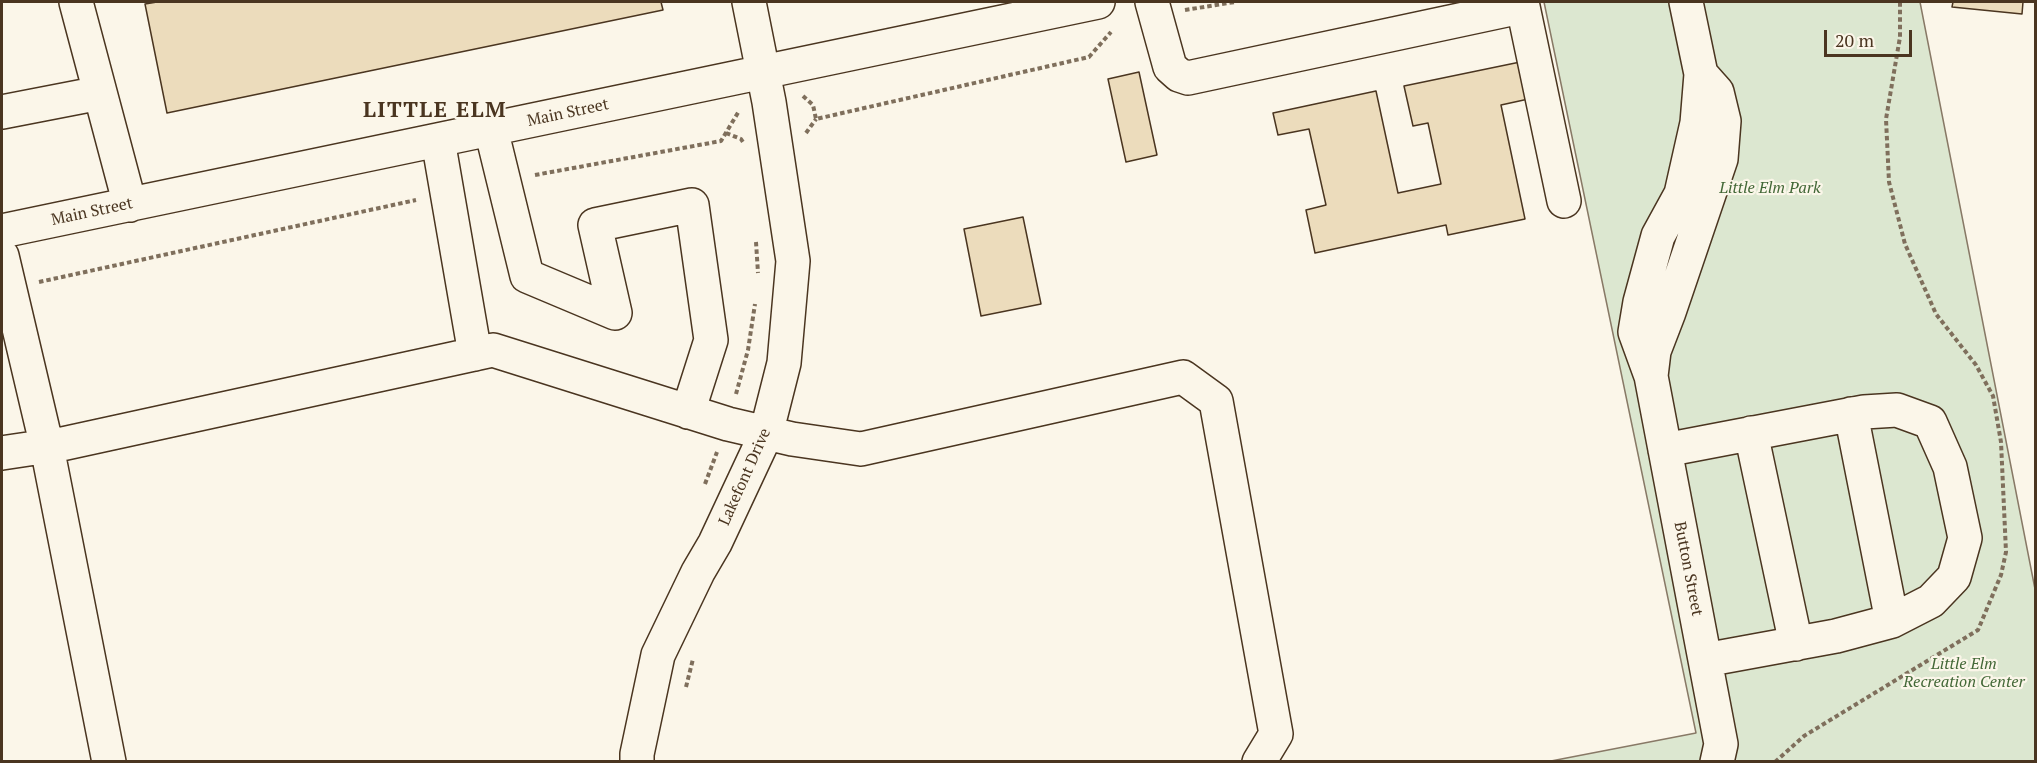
<!DOCTYPE html>
<html>
<head>
<meta charset="utf-8">
<style>
  body { margin:0 }
  #map { position:relative; width:2037px; height:763px; overflow:hidden; background:#fbf6e9; font-family:"PT Serif",serif }
  canvas { display:block }
  .frame { position:absolute; inset:0; border:3px solid #4a3520; pointer-events:none }
  .scale { position:absolute; left:1824px; top:30px; width:88px; height:27px; box-sizing:border-box; border:3px solid #4a3520; border-top:0; padding-left:8px; font-size:18px; line-height:21px; white-space:nowrap; color:#4a3520; -webkit-text-stroke:4px #fbf6e9; paint-order:stroke }
</style>
</head>
<body>
<div id="map">
<canvas width="2037" height="763"></canvas>
<div class="frame"></div>
<div class="scale">20 m</div>
</div>
<script>
const ctx = document.querySelector('canvas').getContext('2d');
ctx.lineJoin = 'round';
function paint(path, color) {
  ctx.fillStyle = color;
  ctx.fill(path, 'evenodd');
}
function stroke(path, color, width, dash) {
  ctx.strokeStyle = color;
  ctx.lineWidth = width;
  ctx.lineCap = dash ? 'butt' : 'round';
  ctx.setLineDash(dash || []);
  ctx.stroke(path);
}
function write(font, color, halo, rows, align = 'center') {
  ctx.font = font + ' "PT Serif",serif';
  ctx.lineWidth = 4.5;
  ctx.setLineDash([]);
  ctx.textBaseline = 'middle';
  ctx.strokeStyle = halo;
  ctx.fillStyle = color;
  for (const [text, x, y, turn = 0] of rows) {
    ctx.save();
    ctx.translate(x, y);
    ctx.rotate((+turn || 0) * Math.PI / 180);
    ctx.textAlign = isNaN(turn) ? turn : align;
    if (halo) ctx.strokeText(text, 0, 0);
    ctx.fillText(text, 0, 0);
    ctx.restore();
  }
}
const green = new Path2D(`
  M1544 2H1920L2035 589V761H1551L1696 733Z`);
paint(green, '#dce7d0');
stroke(green, '#887966', 1.5);
const building = new Path2D(`
  M157 2H661L663 10 167 113 145 4Z
  M1953 2H2023L2022 14 1952 7Z
  M1525 61 1533 98 1501 105 1525 219 1448 235 1446 225 1315 253 1306 210 1326 205 1309 129 1278 135 1273 113 1376 91 1398 193 1441 184 1428 123 1413 126 1404 86Z
  M1139 72 1157 155 1126 162 1108 79Z
  M1023 217 1041 304 981 316 964 229Z`);
paint(building, '#ecdcbc');
stroke(building, '#4a3520', 1.5);
const minor = new Path2D(`
  M76 2 130 205
  M1152 2 1170 67 1179 75 1188 78 1511 9 1522 2
  M1522 2 1564 201
  M1686 2 1701 74 1697 123 1681 194 1658 236 1640 302 1635 332 1651 376 1721 744 1717 762
  M2 112 100 93
  M491 129 527 276 615 313 595 225 692 205 711 340 688 412
  M438 140 475 354
  M2 231 1098 2
  M2 256 47 447 109 762
  M1651 376 1654 351 1669 312 1721 159 1724 121 1717 92 1701 74
  M1851 414 1892 621
  M1751 433 1796 644
  M1665 450 1864 412 1897 410 1930 422 1950 467 1965 538 1954 577 1931 601 1892 621 1836 636 1705 660
  M2 453 62 444 493 350 728 424 792 439 861 449 1183 377 1216 401 1276 734 1259 762
  M637 762V754L658 655 698 572 715 543 766 434 784 363 793 261 769 102 749 2`);
stroke(minor, '#4a3520', 36);
stroke(new Path2D(`
  M1185 10 1235 2
  M803 96 813 105 816 119 1089 57 1111 32
  M726 133 741 139 743 142
  M806 133 816 119
  M535 175 721 141 739 111
  M756 242 758 273
  M39 282 416 200
  M736 394 748 350 755 304
  M705 484 717 452
  M686 687 693 659
  M1775 762 1804 736 1978 630 2001 575 2006 552 2001 442 1993 396 1976 365 1936 314 1905 244 1889 182 1886 119 1900 37V2`), '#7f6f5c', 4, [4.5, 3]);
stroke(minor, '#fbf6e9', 33);
write('16px', '#4a3520', '#fbf6e9', [
  ["Main Street",568,113,-12],
  ["Main Street",92,212,-12],
  ["Lakefont Drive",745,477,-66],
  ["Button Street",1688,569,79]
]);
write('italic 16px', '#436837', '#fbf6e9', [
  ["Little Elm Park",1770,188],
  ["Little Elm",1964,664],
  ["Recreation Center",1964,682]
]);
ctx.letterSpacing = '1.5px';
write('bold 22px', '#4a3520', '#fbf6e9', [
  ["LITTLE ELM",435,111]
]);
ctx.letterSpacing = '0px';
</script>
</body>
</html>
